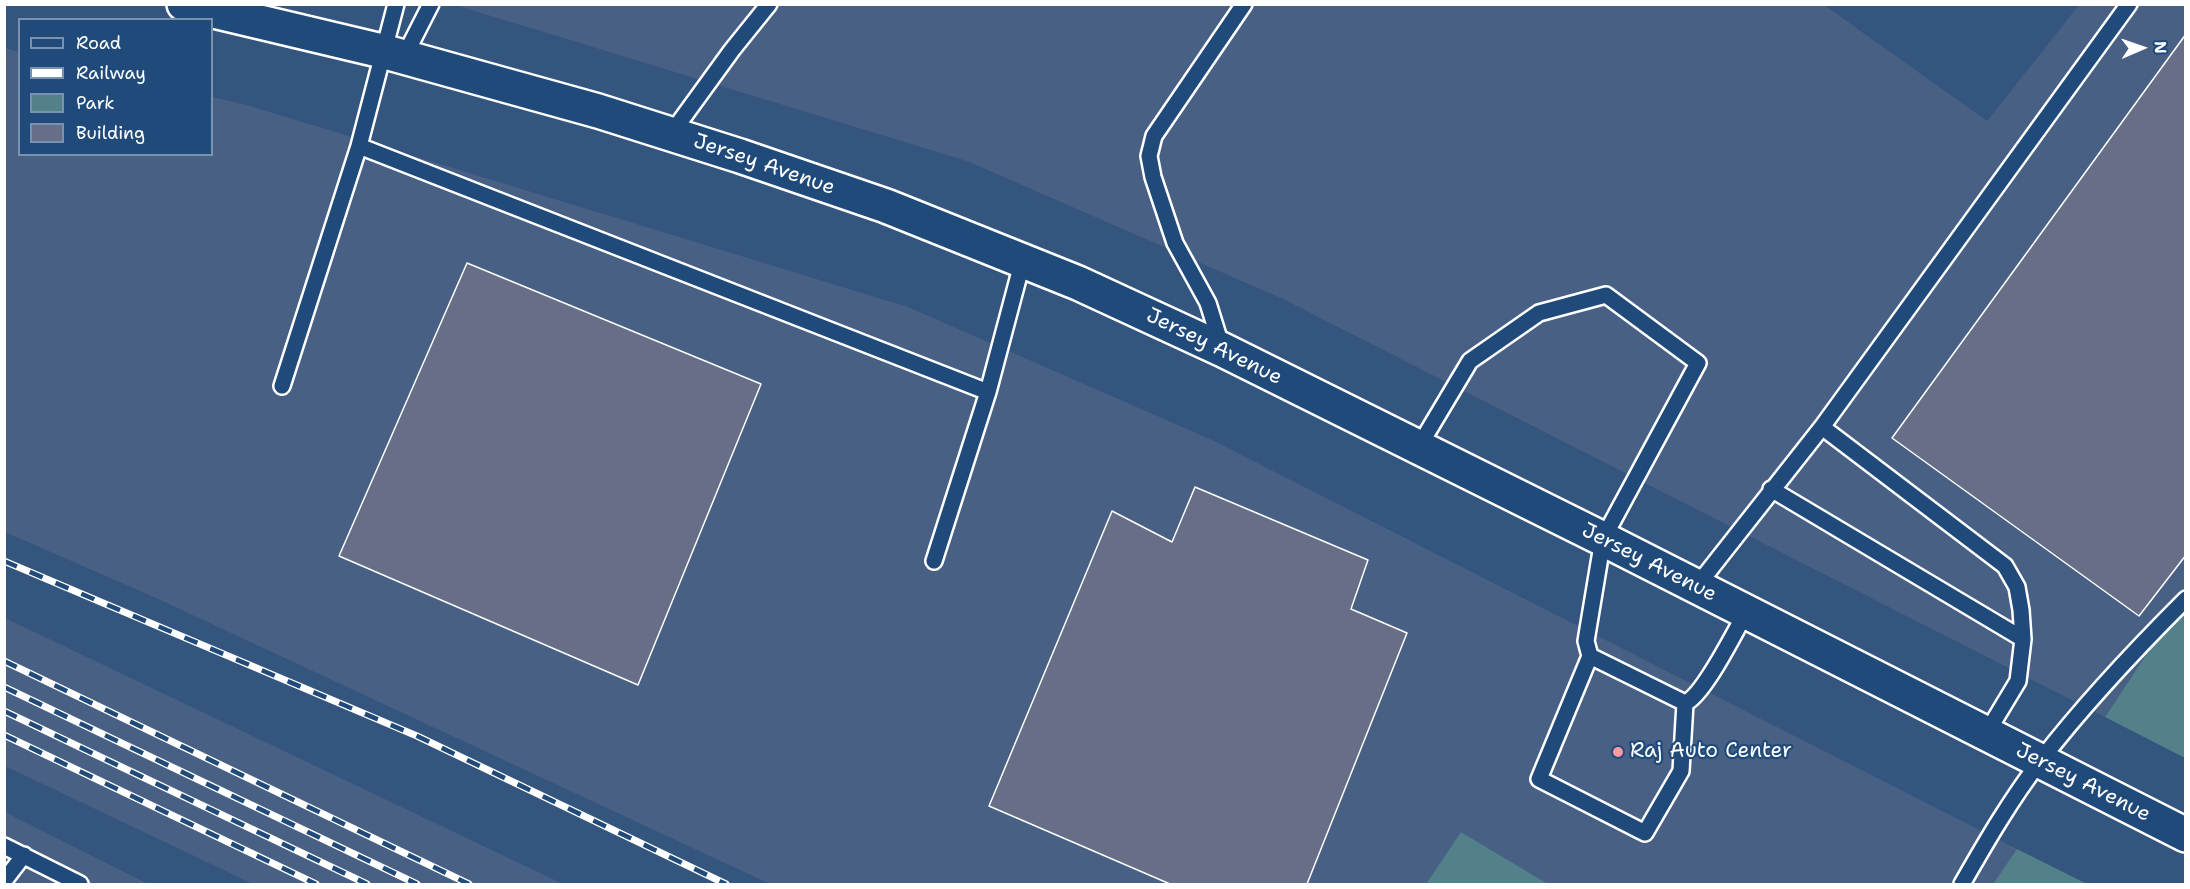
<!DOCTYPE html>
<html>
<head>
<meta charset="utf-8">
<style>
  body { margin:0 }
  #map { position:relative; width:2190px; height:889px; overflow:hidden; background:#34557e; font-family:"Shantell Sans",sans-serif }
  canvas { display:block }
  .frame { position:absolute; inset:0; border:6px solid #fff; pointer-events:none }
  .legend { position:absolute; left:18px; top:18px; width:195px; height:138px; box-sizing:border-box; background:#1f4a7a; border:2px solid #7992af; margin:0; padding:8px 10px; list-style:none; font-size:18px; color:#fff }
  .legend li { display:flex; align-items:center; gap:12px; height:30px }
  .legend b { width:30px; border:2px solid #7992af }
  .north { position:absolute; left:2112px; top:18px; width:60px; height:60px; -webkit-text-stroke:4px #1f4a7a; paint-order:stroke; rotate:88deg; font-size:16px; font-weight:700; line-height:24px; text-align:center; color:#fff }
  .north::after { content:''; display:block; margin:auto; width:21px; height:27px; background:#fff; clip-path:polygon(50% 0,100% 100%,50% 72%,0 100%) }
</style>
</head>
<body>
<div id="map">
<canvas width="2190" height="889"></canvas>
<div class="frame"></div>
<ul class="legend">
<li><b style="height:8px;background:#1f4a7a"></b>Road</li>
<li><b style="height:8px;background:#fff"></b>Railway</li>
<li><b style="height:16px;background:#52818a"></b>Park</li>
<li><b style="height:16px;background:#666f87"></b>Building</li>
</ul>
<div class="north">N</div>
</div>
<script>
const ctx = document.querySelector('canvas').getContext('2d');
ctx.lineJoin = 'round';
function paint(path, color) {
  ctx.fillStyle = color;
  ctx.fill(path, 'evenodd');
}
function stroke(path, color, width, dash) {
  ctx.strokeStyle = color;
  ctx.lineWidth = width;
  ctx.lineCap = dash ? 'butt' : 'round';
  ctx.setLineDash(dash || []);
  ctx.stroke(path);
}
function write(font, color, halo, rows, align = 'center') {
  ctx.font = font + ' "Shantell Sans",sans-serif';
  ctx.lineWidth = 4.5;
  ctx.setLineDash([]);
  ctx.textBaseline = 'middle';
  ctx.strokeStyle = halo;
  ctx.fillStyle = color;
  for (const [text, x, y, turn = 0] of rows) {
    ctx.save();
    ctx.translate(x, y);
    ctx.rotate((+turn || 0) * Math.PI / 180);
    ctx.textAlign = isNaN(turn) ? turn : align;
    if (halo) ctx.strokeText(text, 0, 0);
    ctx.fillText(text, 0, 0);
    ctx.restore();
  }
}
paint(new Path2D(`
  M455 5H1824L1987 121 2079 5H2185V596L2105 717 1283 299 967 161Z
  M5 48 19 52 20 154H212V97L247 105 908 307 1212 440 2017 849 1993 884H1548L1461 832 1426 884H770L156 598 5 532Z
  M4 618H5L563 884H253L5 766Z
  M5 812 148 884H5Z`), '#476084');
paint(new Path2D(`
  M2185 596V758L2105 717Z
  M1461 832 1548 884H1426Z
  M2017 849 2087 884H1993Z`), '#52818a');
const building = new Path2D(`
  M2186 34V555L2139 616 1892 438Z
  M467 263 761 384 638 685 339 556Z
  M1195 487 1368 560 1351 609 1407 633 1307 884H1170L989 806 1112 511 1172 542Z`);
paint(building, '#666f87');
stroke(building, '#fff', 1.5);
const service = new Path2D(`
  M404 57 431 4
  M671 134 732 50 769 4
  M359 146 988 392
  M1222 348 1208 303 1175 243 1153 177 1149 156 1154 136 1244 4
  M282 386 359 146 396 4
  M1822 427 2129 4
  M1418 448 1470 361 1539 313 1606 295 1698 363 1603 539 1586 641 1590 656 1685 703C1703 696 1735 632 1746 612
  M1771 489 2023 639
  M934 561 988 392 1023 260
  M1696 587 1822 427 2005 566 2017 587 2021 610 2023 639 2018 681 1986 734
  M1590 656 1539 779 1645 833 1681 771 1685 703
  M4 846 80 884
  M4 881 24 855
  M1962 884C1986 842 2011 799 2041 760 2085 703 2135 650 2186 599`);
const secondary = new Path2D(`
  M184 4 382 51 598 111 740 156 886 206 1078 283 1223 350 1603 539 2186 835`);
stroke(service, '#fff', 20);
stroke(secondary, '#fff', 38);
stroke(service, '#1f4a7a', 15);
stroke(secondary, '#1f4a7a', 33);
const rail = new Path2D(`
  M4 561 417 736 726 884
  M4 661 469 884
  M4 687 417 884
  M4 711 367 884
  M4 735 316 884`);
stroke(rail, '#fff', 7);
stroke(rail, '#1f4a7a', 4.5, [14]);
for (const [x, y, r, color] of [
  [1618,752,6,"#ff9aa2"]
]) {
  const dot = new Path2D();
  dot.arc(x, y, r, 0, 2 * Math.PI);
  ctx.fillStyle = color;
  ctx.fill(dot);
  stroke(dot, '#1f4a7a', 2);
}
write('21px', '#fff', '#1f4a7a', [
  ["Jersey Avenue",764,165,19],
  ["Jersey Avenue",1214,347,26],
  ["Jersey Avenue",1649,563,27],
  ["Jersey Avenue",2083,783,27]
]);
write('21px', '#fff', '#1f4a7a', [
  ["Raj Auto Center",1630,752]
], 'left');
</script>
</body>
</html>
